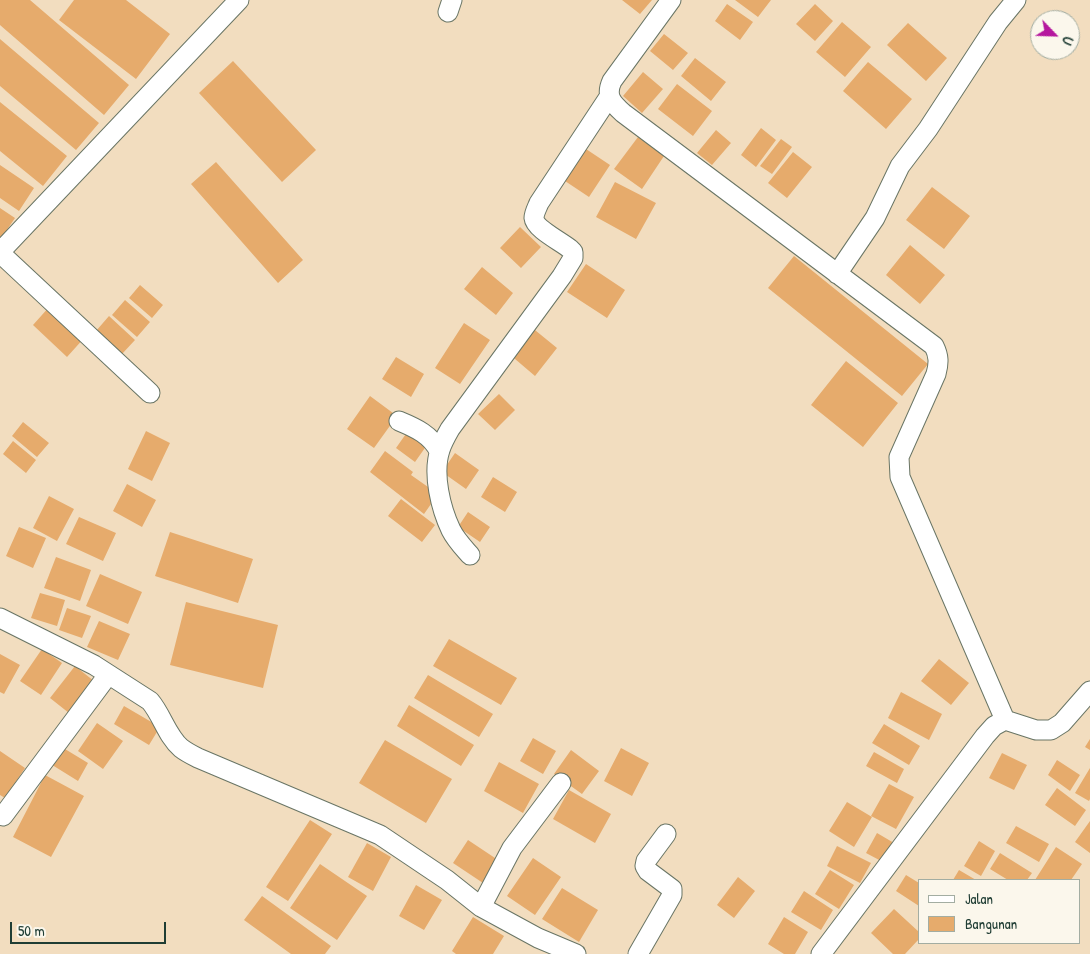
<!DOCTYPE html>
<html>
<head>
<meta charset="utf-8">
<style>
  body { margin:0 }
  #map { position:relative; width:1090px; height:954px; overflow:hidden; background:#f2ddbf; font-family:"Patrick Hand",sans-serif }
  canvas { display:block }
  .legend { position:absolute; left:918px; top:879px; width:162px; height:65px; box-sizing:border-box; background:#fbf7ec; border:1px solid #a3ada2; margin:0; padding:6px 9px; list-style:none; font-size:15px; color:#1f3d34 }
  .legend li { display:flex; align-items:center; gap:10px; height:25px }
  .legend b { width:25px; border:1px solid #a3ada2 }
  .north { position:absolute; left:1030px; top:10px; width:50px; height:50px; box-sizing:border-box; background:#fbf7ec; border:1px solid #a3ada2; border-radius:50%; rotate:114deg; font-size:14px; font-weight:700; line-height:20px; text-align:center; color:#1f3d34 }
  .north::after { content:''; display:block; margin:auto; width:18px; height:22px; background:#b5179e; clip-path:polygon(50% 0,100% 100%,50% 72%,0 100%) }
  .scale { position:absolute; left:10px; top:922px; width:156px; height:22px; box-sizing:border-box; border:2px solid #1f3d34; border-top:0; padding-left:6px; font-size:15px; line-height:18px; white-space:nowrap; color:#1f3d34; -webkit-text-stroke:4px #fbf7ec; paint-order:stroke }
</style>
</head>
<body>
<div id="map">
<canvas width="1090" height="954"></canvas>
<ul class="legend">
<li><b style="height:6px;background:#fff"></b>Jalan</li>
<li><b style="height:14px;background:#e6ab6c"></b>Bangunan</li>
</ul>
<div class="north">U</div>
<div class="scale">50 m</div>
</div>
<script>
const ctx = document.querySelector('canvas').getContext('2d');
ctx.lineJoin = 'round';
function paint(path, color) {
  ctx.fillStyle = color;
  ctx.fill(path, 'evenodd');
}
function stroke(path, color, width, dash) {
  ctx.strokeStyle = color;
  ctx.lineWidth = width;
  ctx.lineCap = dash ? 'butt' : 'round';
  ctx.setLineDash(dash || []);
  ctx.stroke(path);
}
paint(new Path2D(`
  M0 0H30L129 85 104 115 0 25Z
  M74 0H126L170 34 136 79 59 20Z
  M622 0H652L640 14Z
  M735 0H771L758 17Z
  M727 4 753 22 740 40 715 21Z
  M815 4 833 21 815 41 796 24Z
  M842 22 871 47 845 77 816 52Z
  M908 23 947 58 926 81 887 45Z
  M664 34 688 53 673 70 650 51Z
  M0 39 99 123 76 150 0 86Z
  M695 58 726 82 711 101 681 76Z
  M233 61 316 150 282 182 199 93Z
  M868 62 912 99 886 129 843 91Z
  M643 72 663 89 642 113 623 96Z
  M677 84 712 111 693 136 658 109Z
  M0 102 67 156 43 186 0 151Z
  M761 128 776 140 756 167 741 155Z
  M716 130 731 143 712 165 697 153Z
  M638 137 664 156 642 189 614 169Z
  M781 139 792 147 772 174 760 166Z
  M580 145 610 165 589 197 559 177Z
  M793 152 812 167 787 198 768 183Z
  M216 162 303 260 278 283 191 184Z
  M0 165 34 188 19 211 0 198Z
  M615 182 656 203 636 239 596 217Z
  M932 187 970 216 944 249 906 220Z
  M0 208 15 218 0 240Z
  M520 227 541 247 521 268 500 248Z
  M910 245 945 275 920 304 886 275Z
  M794 256 928 364 902 396 768 288Z
  M586 264 625 290 607 318 567 292Z
  M482 267 513 293 496 315 464 289Z
  M140 285 163 305 152 318 129 298Z
  M125 300 150 322 137 337 112 315Z
  M50 306 85 337 67 357 33 325Z
  M109 316 135 340 122 354 96 331Z
  M464 323 490 340 460 384 435 368Z
  M530 326 557 348 535 376 508 353Z
  M396 357 424 374 411 397 382 379Z
  M846 361 898 403 863 447 811 405Z
  M499 394 515 410 495 430 478 414Z
  M370 396 397 416 374 448 347 429Z
  M23 422 49 443 37 457 12 436Z
  M146 431 170 443 152 481 128 469Z
  M408 431 427 445 415 462 396 448Z
  M13 441 36 460 26 473 3 454Z
  M385 451 413 472 411 475 438 494 424 514 370 472Z
  M455 453 479 470 466 489 442 472Z
  M493 477 517 492 505 512 481 497Z
  M127 484 156 500 142 527 113 511Z
  M49 496 74 509 57 541 33 528Z
  M401 499 435 525 422 542 388 516Z
  M468 512 490 527 480 542 458 527Z
  M79 517 116 533 103 561 66 544Z
  M19 527 46 538 33 568 6 556Z
  M170 532 253 559 238 603 155 576Z
  M56 557 91 570 80 601 44 588Z
  M100 574 142 592 128 624 86 606Z
  M40 593 65 600 57 626 31 618Z
  M186 602 278 625 263 688 170 665Z
  M67 608 91 616 82 638 59 630Z
  M99 621 130 634 118 660 87 647Z
  M449 639 517 678 501 705 433 666Z
  M42 649 62 663 41 695 20 681Z
  M0 654 20 665 4 694 0 692Z
  M939 659 969 683 951 705 921 681Z
  M75 666 99 685 74 717 50 698Z
  M428 675 493 714 479 737 414 698Z
  M901 692 942 714 929 740 888 718Z
  M409 705 474 745 461 766 397 726Z
  M124 706 160 727 149 745 114 724Z
  M97 723 123 741 103 769 78 751Z
  M884 724 920 746 909 765 872 743Z
  M533 738 556 751 543 774 520 761Z
  M1090 739V750L1085 747Z
  M385 740 452 779 426 823 359 783Z
  M60 746 88 763 78 781 49 763Z
  M621 748 649 763 632 796 604 781Z
  M571 750 599 771 582 794 554 774Z
  M0 751 25 768 5 798 0 795Z
  M874 752 904 769 897 783 866 766Z
  M1002 753 1027 765 1014 790 989 778Z
  M1057 760 1080 775 1070 791 1048 775Z
  M499 762 539 784 523 813 484 791Z
  M1090 768V799L1089 801 1075 793Z
  M45 775 84 796 51 857 13 837Z
  M889 784 914 797 896 829 871 816Z
  M1057 788 1086 810 1075 826 1045 805Z
  M569 790 611 814 595 843 553 819Z
  M847 802 872 817 854 847 829 831Z
  M310 820 332 834 288 901 266 887Z
  M1090 821V853L1075 842Z
  M1016 826 1049 844 1039 862 1006 843Z
  M877 833 894 843 883 862 866 853Z
  M468 840 501 862 486 885 453 863Z
  M979 841 995 851 981 876 964 866Z
  M367 843 391 857 373 891 348 877Z
  M837 846 871 863 860 883 827 866Z
  M1056 847 1082 864 1071 880H1035Z
  M1000 853 1032 873 1027 880H1008L990 869Z
  M533 858 561 877 535 915 507 896Z
  M320 864 367 896 337 940 290 908Z
  M830 870 854 885 839 909 815 894Z
  M959 870 976 880H953Z
  M906 875 919 883V906L896 891Z
  M738 877 755 891 734 918 717 905Z
  M416 885 442 900 424 930 399 916Z
  M562 888 598 910 579 942 542 919Z
  M804 891 833 910 821 930 791 912Z
  M262 896 331 946 325 954H291L244 920Z
  M894 909 919 932V939L905 954H893L871 933Z
  M473 917 504 936 493 954H456L452 951Z
  M784 917 808 932 795 954H784L768 944Z`), '#e6ab6c');
const minor = new Path2D(`
  M671 0 612 81C605 96 612 103 623 113L934 346C939 356 939 363 936 374L899 457 900 477 1005 720
  M448 12 452 0
  M0 252 239 0
  M0 253 150 393
  M837 274 875 218 900 166 928 129 998 22 1016 0
  M399 421C416 428 431 435 439 451
  M470 555C463 547 456 540 451 530 441 509 432 474 440 450 442 443 446 436 450 429L562 276 573 258V252L570 249C562 242 535 229 534 218 534 213 537 208 539 203L609 97
  M0 618 94 665 150 701C162 715 167 736 181 748 186 752 192 755 198 758L380 835 447 880 481 907 538 938 576 954
  M3 816 108 675
  M481 907 512 848 561 783
  M638 954 672 895V889L648 871 645 866 646 861 666 834
  M821 954 985 736 994 726 1005 720 1036 730H1051L1062 723 1090 691`);
stroke(minor, '#697565', 21);
stroke(minor, '#fff', 19);
</script>
</body>
</html>
